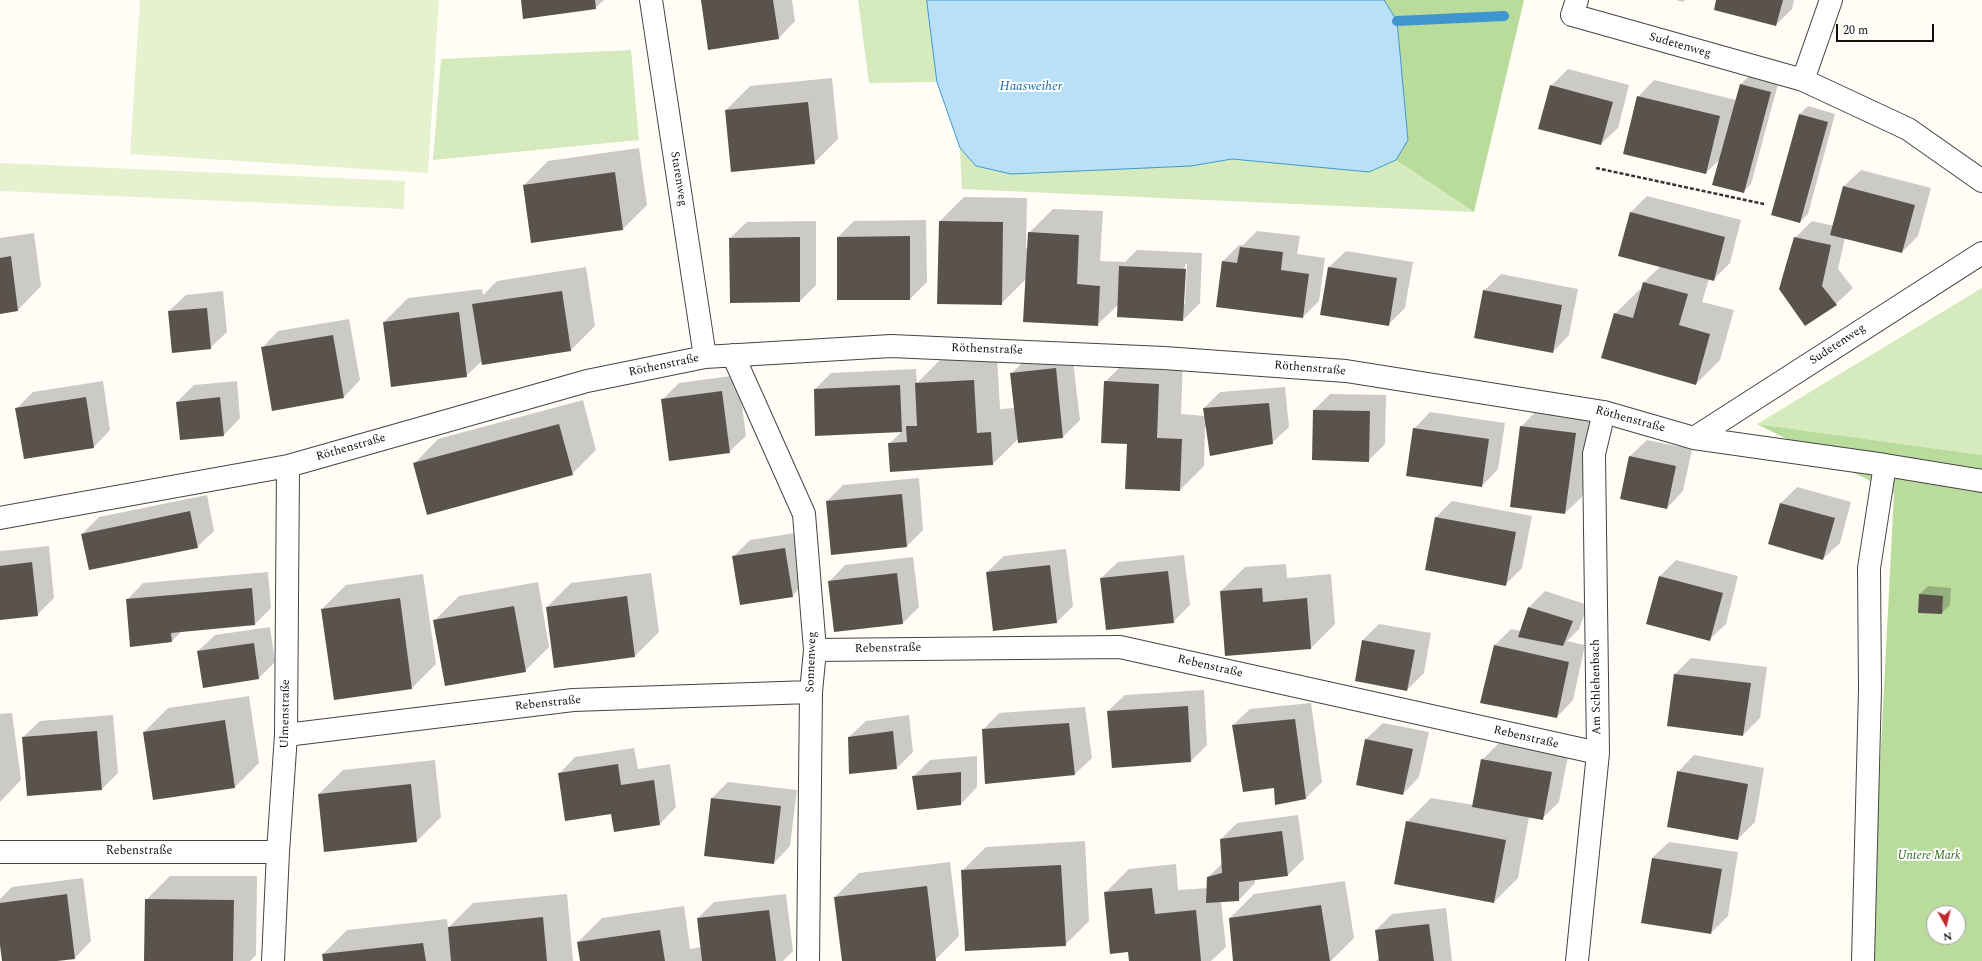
<!DOCTYPE html>
<html>
<head>
<meta charset="utf-8">
<style>
  body { margin:0 }
  #map { position:relative; width:1982px; height:961px; overflow:hidden; background:#fffdf5; font-family:Spectral,serif }
  canvas { display:block }
  .north { position:absolute; left:1926px; top:905px; width:40px; height:40px; box-sizing:border-box; background:#fff; border:1px solid #a0a0a0; border-radius:50%; rotate:172deg; font-size:11px; font-weight:700; line-height:16px; text-align:center; color:#111 }
  .north::after { content:''; display:block; margin:auto; width:14px; height:18px; background:#c4262e; clip-path:polygon(50% 0,100% 100%,50% 72%,0 100%) }
  .scale { position:absolute; left:1836px; top:24px; width:98px; height:18px; box-sizing:border-box; border:2px solid #111; border-top:0; padding-left:5px; font-size:12px; line-height:14px; white-space:nowrap; color:#111; -webkit-text-stroke:3px #fff; paint-order:stroke }
</style>
</head>
<body>
<div id="map">
<canvas width="1982" height="961"></canvas>
<div class="north">N</div>
<div class="scale">20 m</div>
</div>
<script>
const ctx = document.querySelector('canvas').getContext('2d');
ctx.lineJoin = 'round';
function paint(path, color) {
  ctx.fillStyle = color;
  ctx.fill(path, 'evenodd');
}
function stroke(path, color, width, dash) {
  ctx.strokeStyle = color;
  ctx.lineWidth = width;
  ctx.lineCap = dash ? 'butt' : 'round';
  ctx.setLineDash(dash || []);
  ctx.stroke(path);
}
function write(font, color, halo, rows, align = 'center') {
  ctx.font = font + ' Spectral,serif';
  ctx.lineWidth = 4;
  ctx.setLineDash([]);
  ctx.textBaseline = 'middle';
  ctx.strokeStyle = halo;
  ctx.fillStyle = color;
  for (const [text, x, y, turn = 0] of rows) {
    ctx.save();
    ctx.translate(x, y);
    ctx.rotate((+turn || 0) * Math.PI / 180);
    ctx.textAlign = isNaN(turn) ? turn : align;
    if (halo) ctx.strokeText(text, 0, 0);
    ctx.fillText(text, 0, 0);
    ctx.restore();
  }
}
paint(new Path2D(`
  M858 0H927L937 82 869 83Z
  M631 50 639 140 433 160 441 59Z
  M960 148 976 166 1011 174 1191 166 1232 159 1369 172 1396 160 1474 212 962 189Z
  M1982 288V455L1757 424Z`), '#d5ebbd');
paint(new Path2D(`
  M1384 0H1524L1474 212 1396 160 1408 140 1397 21Z
  M1757 424 1982 455V961H1870L1894 493ZM1934 913H1958V937H1934Z`), '#b9dc9c');
paint(new Path2D(`
  M140 0H439L428 173 130 154Z
  M0 163 405 181 404 209 0 191Z`), '#e6f2cf');
const water = new Path2D(`
  M927 0H1384L1397 21 1408 140 1396 160 1369 172 1232 159 1191 166 1011 174 976 166 960 148 937 82Z`);
paint(water, '#b9e0f7');
stroke(water, '#3f96cf', 1);
paint(new Path2D(`
  M522 0H604L595 8Z
  M702 0H792L795 21 779 38 709 49Z
  M1676 0H1685L1683 2Z
  M1717 0H1794L1792 9 1776 25Z
  M1568 69 1629 85 1618 128 1601 144 1551 86Z
  M1749 76 1778 84 1751 184 1743 192 1721 158 1706 173 1638 97 1654 80 1736 100 1741 84Z
  M832 78 838 139 814 163 726 110 750 86Z
  M1808 106 1835 114 1808 214 1800 222 1799 115Z
  M639 148 647 205 623 229 532 242 524 185 548 161Z
  M1861 170 1931 188 1918 236 1902 252 1845 238 1838 269 1853 288 1836 304 1806 325 1795 238 1812 221 1834 226 1844 186Z
  M1647 196 1741 220 1730 263 1713 280 1709 279 1702 302 1734 310 1720 360 1696 384 1615 314 1639 290H1642L1644 282 1661 266 1631 212Z
  M964 197 1027 198 1026 248H1028L1029 233 1053 209 1103 211 1100 261 1125 262 1137 250 1202 253 1200 303 1183 320 1119 304 1097 325 1026 279 1001 304 940 221ZM1185 264H1187L1185 304H1183Z
  M926 220 927 282 910 299 838 237 854 221Z
  M816 221V285L800 301 730 238 747 222Z
  M1257 231 1300 236 1297 254 1325 258 1319 301 1303 317 1223 261 1239 245H1243Z
  M34 233 41 286 17 311 0 313V238Z
  M1346 251 1413 262 1405 308 1388 325 1321 314 1329 267Z
  M586 267 595 326 571 350 482 364V361L466 376 384 322 408 298 482 289 483 295 497 281Z
  M1501 274 1578 289 1569 335 1553 352 1484 291Z
  M223 291 227 332 210 348 169 311 186 295Z
  M349 319 360 380 344 397 262 348 278 331Z
  M1072 352 1080 420 1063 437 1019 442 1018 439 993 464 889 444 902 431 815 389 831 373 916 369 917 383 940 360 997 356 1000 409 1015 408 1011 374 1028 357Z
  M1129 358 1183 360 1181 414 1205 416 1204 408 1220 392 1285 387 1289 427 1272 443 1205 427 1204 466 1180 490 1105 382Z
  M738 375 746 436 729 452 663 399 679 383Z
  M103 381 110 430 94 447 16 409 33 392Z
  M237 381 240 418 224 435 177 402 194 385Z
  M1330 394 1386 395 1385 444 1368 461 1314 410Z
  M583 400 596 450 572 474 414 464 438 439Z
  M1537 410 1592 417 1582 497 1565 513 1521 427Z
  M1430 412 1505 423 1498 469 1482 486 1414 429Z
  M1647 440 1692 449 1683 491 1667 508 1630 456Z
  M919 478 923 530 907 546 827 501 843 485Z
  M1797 487 1851 502 1840 543 1823 559 1780 504Z
  M207 495 214 531 197 547 82 534 99 517Z
  M1452 501 1532 516 1522 568 1505 585 1436 517Z
  M802 532 809 579 792 596 734 556 750 540Z
  M49 546 54 598 37 615 0 619V551Z
  M1066 549 1073 606 1057 622 987 572 1004 556Z
  M1184 555 1190 605 1173 622 1101 578 1118 562Z
  M913 557 919 607 903 623 829 582 845 565Z
  M1676 560 1738 576 1726 624 1709 640 1660 576Z
  M1286 564 1287 578 1331 574 1335 624 1311 648 1221 591 1245 567Z
  M268 572 271 608 255 624 182 631 171 642 127 600 143 583Z
  M651 573 659 632 635 656 547 607 571 583Z
  M423 574 436 664 412 688 322 609 346 585Z
  M538 582 549 647 525 671 435 620 459 596Z
  M1928 586 1951 588 1950 605 1942 613 1920 594Z
  M1545 591 1588 605 1579 629 1567 641 1585 645 1573 700 1557 717 1482 702 1495 645 1511 629 1521 631 1529 607Z
  M1379 624 1431 633 1424 673 1407 690 1363 640Z
  M270 627 275 662 259 678 198 651 215 635Z
  M1691 658 1767 667 1760 718 1743 735 1675 674Z
  M1204 690 1207 745 1191 761 1108 711 1125 695Z
  M249 696 259 763 235 787 144 732 168 708Z
  M1311 703 1322 782 1306 798 1276 804 1275 787 1233 725 1250 709Z
  M1085 707 1092 758 1075 774 986 783 983 730 999 713Z
  M12 713 21 780 0 802V714Z
  M113 715 118 773 102 789 23 737 40 721Z
  M909 715 913 752 897 768 849 737 866 721Z
  M1383 723 1429 732 1419 777 1403 794 1366 739Z
  M1499 743 1568 756 1559 802 1542 819 1529 817 1518 878 1494 902 1407 822 1431 798 1474 805 1482 760Z
  M634 748 638 769 670 764 676 807 660 824 612 813 559 774 575 757Z
  M1694 755 1764 768 1755 822 1738 839 1678 772Z
  M977 756V787L961 804 913 777 930 760Z
  M435 760 441 817 417 841 319 794 343 770Z
  M728 782 797 790 790 846 774 863 712 798Z
  M1298 815 1304 859 1288 875 1255 879V883L1239 900 1221 901 1226 947 1211 961H1130L1129 951 1105 893 1129 869 1176 864 1178 890 1208 888V877L1223 863 1221 839 1237 823Z
  M1085 841 1089 921 1065 945 962 871 986 847Z
  M1669 842 1738 852 1728 916 1711 933 1652 858Z
  M950 862 959 936 935 960 843 961 835 897 859 873Z
  M170 876H257L256 955 250 961H145L146 900Z
  M83 878 91 941 75 958 49 961H3L0 937V899L12 887Z
  M1345 881 1354 938 1331 961H1234L1230 918 1254 894Z
  M567 894 573 961H324L323 954 347 930 447 919 448 928 473 903Z
  M786 894 793 951 783 961H581L578 942 602 918 684 906 690 949 701 947 698 918 714 902Z
  M1446 908 1452 961H1376L1379 958 1376 930 1392 914Z`), '#0003');
stroke(new Path2D(`
  M1397 21 1504 16`), '#3f96cf', 10);
paint(new Path2D(`
  M521 0H595L596 9 523 19Z
  M701 0H773L779 39 708 50Z
  M1716 0H1783L1776 26 1714 10Z
  M1740 84 1771 92 1744 193 1712 185Z
  M1550 85 1613 102 1601 145 1538 129Z
  M1637 96 1720 116 1706 174 1623 154Z
  M808 102 815 164 731 172 725 110Z
  M1799 114 1828 122 1800 223 1771 215Z
  M615 172 623 230 531 243 523 185Z
  M1843 186 1915 205 1902 253 1830 235Z
  M1630 212 1725 237 1714 281 1618 256Z
  M939 221 1003 222 1002 305 937 304Z
  M1028 232 1079 235 1077 284 1100 286 1098 326 1023 322Z
  M910 236V300H837V237Z
  M800 237V302L730 303 729 238Z
  M1794 237 1831 245 1822 286 1837 305 1805 326 1779 289Z
  M1240 247 1283 252 1281 270 1309 274 1303 318 1216 307 1222 261 1237 263Z
  M11 256 18 311 0 314V258Z
  M1119 266 1186 269 1183 321 1117 317Z
  M1328 267 1397 278 1389 326 1320 315Z
  M1643 282 1688 294 1679 325 1710 334 1696 385 1601 358 1614 313 1633 318Z
  M1483 290 1562 305 1553 353 1474 338Z
  M562 291 571 351 482 365 472 304Z
  M207 308 211 349 172 353 168 311Z
  M459 312 467 377 391 387 383 322Z
  M333 335 344 398 272 411 261 347Z
  M1056 368 1063 438 1018 443 1010 373Z
  M974 380 977 433 991 432 993 465 890 472 888 443 907 442 906 426H917L915 383Z
  M1104 381 1159 384 1157 438 1182 439 1180 491 1125 489 1127 444 1101 443Z
  M900 385 902 432 815 436 814 389Z
  M722 391 730 453 669 461 661 399Z
  M86 397 94 448 24 459 15 408Z
  M220 397 224 436 180 440 176 402Z
  M1269 403 1273 444 1210 456 1203 408Z
  M1313 410 1370 411 1369 462 1312 460Z
  M559 424 573 475 427 515 413 463Z
  M1520 426 1576 433 1565 514 1510 507Z
  M1413 428 1489 439 1482 487 1406 476Z
  M1629 456 1676 466 1667 509 1620 499Z
  M902 494 907 547 831 555 826 501Z
  M1780 503 1835 518 1823 560 1768 544Z
  M190 511 198 548 89 570 81 534Z
  M1435 517 1516 532 1506 586 1425 570Z
  M785 548 793 597 740 605 732 556Z
  M32 562 38 616 0 620V566Z
  M1050 565 1057 623 993 631 986 572Z
  M1168 571 1174 623 1106 630 1100 578Z
  M897 573 903 624 834 632 828 581Z
  M1659 576 1723 593 1710 641 1646 624Z
  M252 588 255 625 171 633 172 642 130 647 126 599Z
  M1262 588 1263 602 1307 598 1311 649 1225 656 1220 591Z
  M1919 594 1943 596 1942 614 1918 613Z
  M627 596 635 657 554 668 546 607Z
  M400 598 412 689 334 700 321 609Z
  M514 606 526 672 445 686 433 620Z
  M1528 607 1573 621 1563 646 1518 637Z
  M1362 640 1415 650 1407 691 1355 681Z
  M254 643 259 679 203 688 197 651Z
  M1494 645 1569 662 1557 718 1480 703Z
  M1674 674 1751 683 1743 736 1667 726Z
  M1188 706 1191 762 1112 768 1107 711Z
  M1295 719 1306 799 1275 805 1274 788 1243 792 1232 725Z
  M225 720 235 788 153 800 143 732Z
  M1069 723 1075 775 985 784 982 729Z
  M97 731 102 790 27 796 22 737Z
  M893 731 897 769 849 774 848 737Z
  M1365 739 1413 749 1403 795 1356 785Z
  M1481 759 1552 772 1543 820 1472 807Z
  M618 764 621 785 654 780 660 825 614 832 611 814 565 821 558 773Z
  M1677 771 1748 784 1738 840 1667 827Z
  M961 772V805L917 810 912 776Z
  M411 784 417 842 324 852 318 794Z
  M711 798 781 806 774 864 704 856Z
  M1406 821 1506 840 1494 903 1394 884Z
  M1282 831 1288 876 1239 882V901L1206 903 1207 877 1222 873 1220 839Z
  M1652 858 1722 869 1711 934 1641 923Z
  M1061 865 1066 946 965 951 961 870Z
  M927 886 936 961H842L834 897Z
  M1152 888 1155 914 1196 910 1201 961H1129L1128 952 1110 954 1104 892Z
  M67 894 75 959 57 961H2L0 945V903Z
  M145 899 234 900 233 961H144Z
  M1321 905 1330 961H1233L1229 918Z
  M769 910 776 961H702L697 918Z
  M543 917 547 961H451L448 927Z
  M1429 924 1434 961H1379L1375 930Z
  M660 930 665 961H580L577 942Z
  M423 943 426 961H323L322 954Z`), '#5a524d');
const minor = new Path2D(`
  M651 0 705 357
  M1577 0 1572 15 1803 80 1831 0
  M1803 80 1908 129 1982 181
  M733 355 804 514 815 650 811 692 808 961
  M1694 438 1982 253
  M0 518 288 466 587 381 705 357 891 346 1164 358 1346 371 1604 412 1694 438 1885 465 1982 481
  M815 650 1120 647 1598 753
  M286 735 573 700 811 692
  M0 852H278
  M273 961 278 852 286 735 288 466
  M1577 961 1598 753 1594 454 1604 412
  M1863 961 1870 689 1869 568 1885 465`);
stroke(minor, '#444', 24);
stroke(new Path2D(`
  M1596 168 1764 204`), '#333', 2.5, [4, 2]);
stroke(minor, '#fff', 22);
write('12px', '#111', '#fff', [
  ["Sudetenweg",1680,46,16],
  ["Starenweg",678,179,81],
  ["Sudetenweg",1838,345,-33],
  ["Röthenstraße",987,350,2],
  ["Röthenstraße",664,366,-12],
  ["Röthenstraße",1310,369,5],
  ["Röthenstraße",1630,420,15],
  ["Röthenstraße",351,448,-16],
  ["Rebenstraße",888,649,-1],
  ["Sonnenweg",812,662,-88],
  ["Rebenstraße",1210,667,13],
  ["Am Schlehenbach",1597,687,-91],
  ["Rebenstraße",548,704,-6],
  ["Ulmenstraße",286,714,-89],
  ["Rebenstraße",1526,738,13],
  ["Rebenstraße",139,852]
]);
write('italic 12px', '#2f6b1f', '#fff', [
  ["Untere Mark",1929,857]
]);
write('italic 13px', '#1768a6', '#fff', [
  ["Haasweiher",1031,87]
]);
</script>
</body>
</html>
